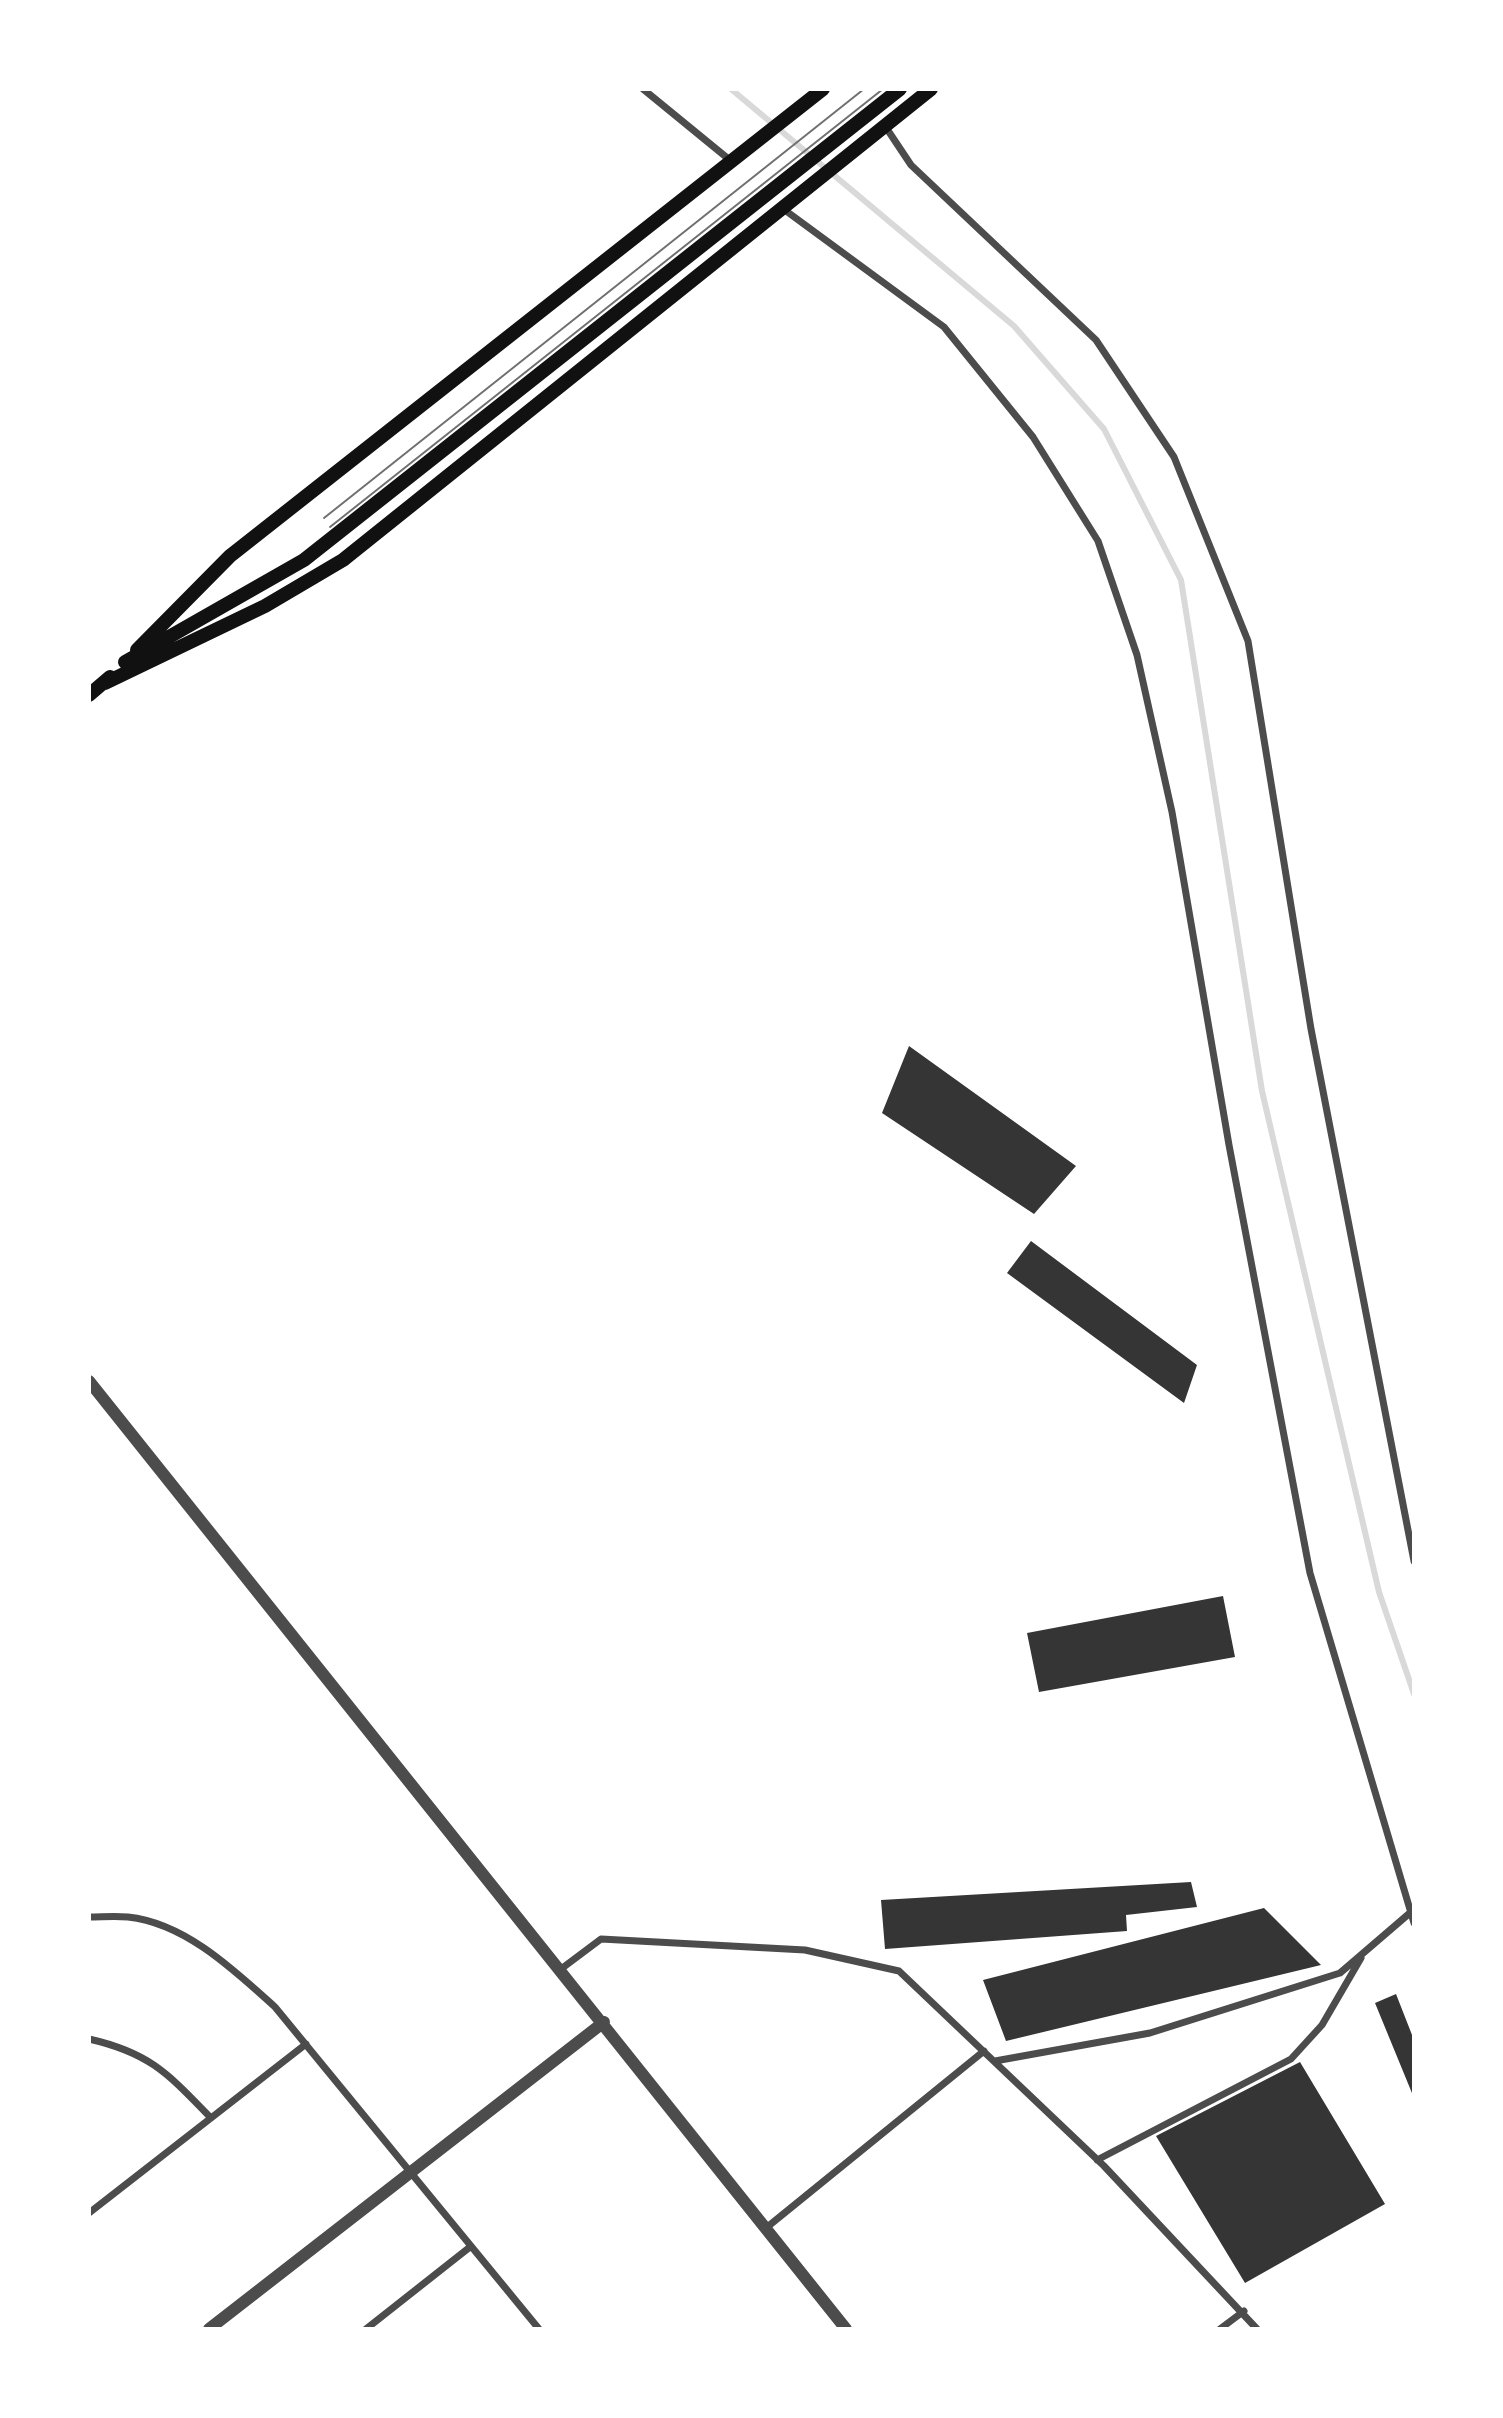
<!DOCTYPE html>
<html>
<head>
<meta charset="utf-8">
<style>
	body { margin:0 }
	#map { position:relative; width:1503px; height:2418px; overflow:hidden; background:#fff; font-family:Manrope,sans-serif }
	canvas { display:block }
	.frame { position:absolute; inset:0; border:91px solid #fff; pointer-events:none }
</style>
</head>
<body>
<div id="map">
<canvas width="1503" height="2418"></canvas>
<div class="frame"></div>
</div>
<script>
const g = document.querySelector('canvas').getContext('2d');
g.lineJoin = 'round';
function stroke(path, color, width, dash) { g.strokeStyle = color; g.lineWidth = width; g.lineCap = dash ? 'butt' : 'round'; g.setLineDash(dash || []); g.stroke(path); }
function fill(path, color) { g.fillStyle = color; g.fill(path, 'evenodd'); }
stroke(new Path2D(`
	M 731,89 L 1014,326 L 1104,429 L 1181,580 L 1262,1091 L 1379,1592 L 1414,1694`), '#d9d9d9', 6);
fill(new Path2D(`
	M 909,1046 L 1076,1166 L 1034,1214 L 882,1113 Z
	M 1031,1241 L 1197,1365 L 1184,1403 L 1007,1273 Z
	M 1223,1596 L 1235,1657 L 1039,1692 L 1027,1633 Z
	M 1191,1882 L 1197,1907 L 1126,1915 L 1127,1931 L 885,1949 L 881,1900 Z
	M 1264,1908 L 1321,1965 L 1006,2041 L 983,1980 Z
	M 1396,1994 L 1414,2040 L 1414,2098 L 1375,2003 Z
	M 1300,2062 L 1385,2204 L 1245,2283 L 1156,2136 Z`), '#353535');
stroke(new Path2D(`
	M 643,89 L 731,161
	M 885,126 L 911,165 L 1096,340 L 1174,457 L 1248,641 L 1311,1029 L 1414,1561
	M 782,208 L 944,327 L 1033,437 L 1098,541 L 1137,655 L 1172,812 L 1229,1145 L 1310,1573 L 1414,1923
	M 89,1917 C 102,1917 115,1916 128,1917 C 185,1923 234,1970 275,2007 L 539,2329
	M 561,1969 L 601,1939 L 805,1950 L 899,1971 L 1104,2166 L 1257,2329
	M 89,2039 C 151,2053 169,2075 211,2118
	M 995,2061 L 1150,2033 L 1340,1973 L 1411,1912
	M 1097,2160 L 1291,2059 L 1322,2025 L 1361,1958
	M 89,2213 L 306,2044
	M 766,2228 L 984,2051
	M 366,2329 L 470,2247
	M 1220,2329 L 1244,2311`), '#4c4c4c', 7);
stroke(new Path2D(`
	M 89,1381 L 846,2329
	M 209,2329 L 604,2022`), '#4c4c4c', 12);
stroke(new Path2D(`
	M 137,650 L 230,556 L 823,89
	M 125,662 L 304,560 L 900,89
	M 105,683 L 265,606 L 343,560 L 931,89
	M 89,695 L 110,677`), '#111', 14);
stroke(new Path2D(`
	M 324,518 L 864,89
	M 330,527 L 883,89`), '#707070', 2);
</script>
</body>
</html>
